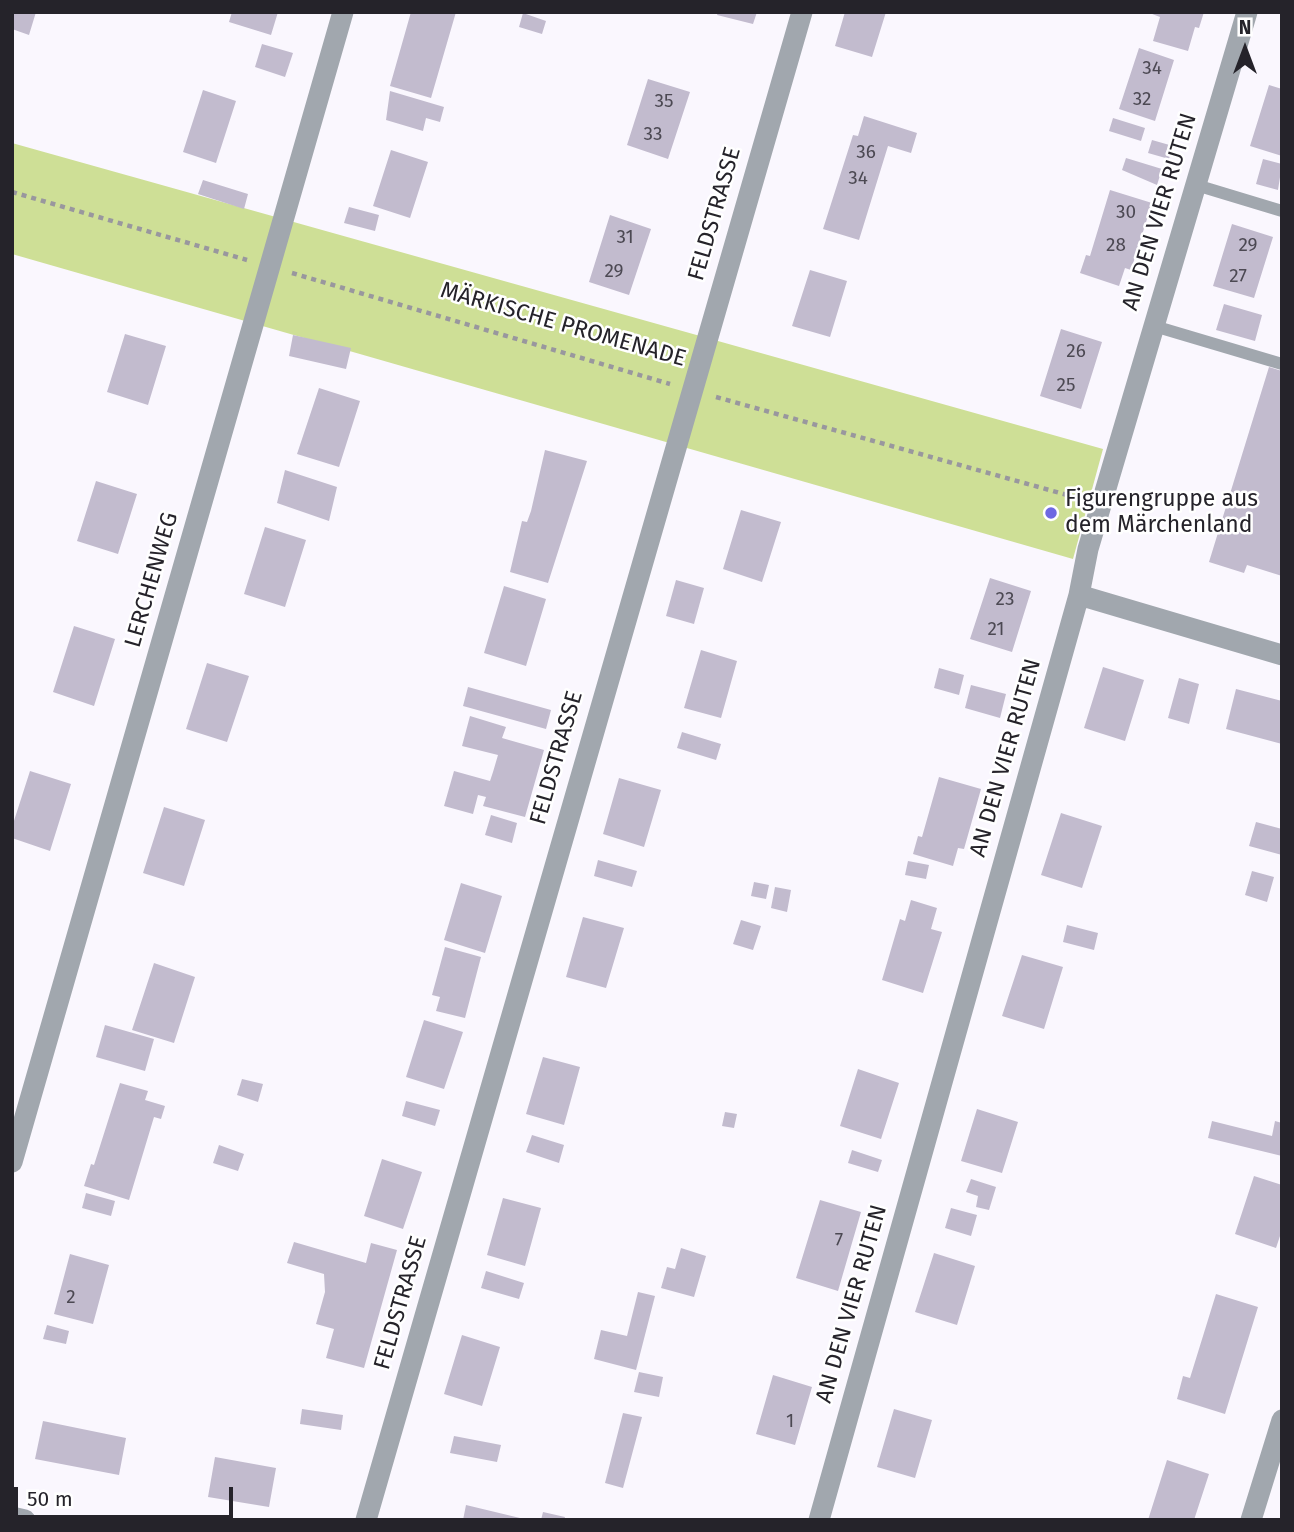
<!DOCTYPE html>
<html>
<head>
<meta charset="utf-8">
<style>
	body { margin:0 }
	#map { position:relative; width:1294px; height:1532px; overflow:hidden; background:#faf7fe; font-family:"Fira Sans",sans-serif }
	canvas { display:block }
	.frame { position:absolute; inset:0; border:14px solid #25232a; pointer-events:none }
	.north { position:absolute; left:1210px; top:14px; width:70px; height:70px; -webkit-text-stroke:5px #fff; paint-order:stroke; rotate:0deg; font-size:19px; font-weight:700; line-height:28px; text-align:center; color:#25232a }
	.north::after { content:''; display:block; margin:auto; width:24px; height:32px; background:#25232a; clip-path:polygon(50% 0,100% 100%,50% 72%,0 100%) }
	.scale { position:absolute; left:14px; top:1487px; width:219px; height:32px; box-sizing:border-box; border:4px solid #25232a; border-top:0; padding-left:9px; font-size:21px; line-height:24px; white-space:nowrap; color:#25232a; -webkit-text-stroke:5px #fff; paint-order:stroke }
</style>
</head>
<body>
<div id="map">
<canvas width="1294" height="1532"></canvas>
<div class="frame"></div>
<div class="north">N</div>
<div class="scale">50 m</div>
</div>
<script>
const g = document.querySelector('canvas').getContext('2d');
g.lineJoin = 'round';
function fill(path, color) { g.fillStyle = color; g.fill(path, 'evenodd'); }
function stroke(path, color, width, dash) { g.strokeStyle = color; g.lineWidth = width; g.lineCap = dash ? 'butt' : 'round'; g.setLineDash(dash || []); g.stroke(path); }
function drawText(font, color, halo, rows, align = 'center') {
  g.font = font + ' "Fira Sans",sans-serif'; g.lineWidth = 5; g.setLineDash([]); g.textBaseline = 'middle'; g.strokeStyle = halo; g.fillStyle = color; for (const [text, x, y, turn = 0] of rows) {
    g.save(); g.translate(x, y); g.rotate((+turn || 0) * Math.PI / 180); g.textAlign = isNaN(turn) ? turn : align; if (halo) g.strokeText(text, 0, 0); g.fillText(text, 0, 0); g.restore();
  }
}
fill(new Path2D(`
	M 12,143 L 1103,449 L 1073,559 L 12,254 Z`), '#cedf96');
fill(new Path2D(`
	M 12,12 L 36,12 L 29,35 L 12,29 Z
	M 232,12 L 278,12 L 271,35 L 229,22 Z
	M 411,12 L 456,12 L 431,98 L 390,86 Z
	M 718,12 L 757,12 L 753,24 L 717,15 Z
	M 845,12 L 886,12 L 872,57 L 835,46 Z
	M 1147,12 L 1204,12 L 1199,28 L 1195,27 L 1188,51 L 1153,41 L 1160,17 Z
	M 523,13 L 546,21 L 542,34 L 519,27 Z
	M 262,44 L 293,53 L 285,77 L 255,67 Z
	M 1139,48 L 1174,60 L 1155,121 L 1119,109 Z
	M 648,79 L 690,92 L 668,159 L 627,145 Z
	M 1269,85 L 1282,89 L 1282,156 L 1250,146 Z
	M 203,90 L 236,101 L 216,163 L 183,152 Z
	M 390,91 L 444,107 L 440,122 L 426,118 L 423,131 L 386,120 Z
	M 864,116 L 917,133 L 911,153 L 888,146 L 859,240 L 823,229 L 853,135 L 858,136 Z
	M 1113,118 L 1145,128 L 1141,141 L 1109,131 Z
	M 1152,140 L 1173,146 L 1169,159 L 1148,153 Z
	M 391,150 L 428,162 L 410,218 L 373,206 Z
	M 1126,158 L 1162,169 L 1157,185 L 1122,170 Z
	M 1263,159 L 1282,164 L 1278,190 L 1256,184 Z
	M 203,180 L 248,194 L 244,209 L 198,194 Z
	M 1110,190 L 1152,203 L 1131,270 L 1125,268 L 1119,286 L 1080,273 L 1086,255 L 1090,256 Z
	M 349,207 L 379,215 L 375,231 L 344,223 Z
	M 610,215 L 651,229 L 629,295 L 589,282 Z
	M 1232,224 L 1273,237 L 1254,298 L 1213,286 Z
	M 810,270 L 847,281 L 830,337 L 792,326 Z
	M 1224,304 L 1262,315 L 1255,341 L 1216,330 Z
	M 1061,329 L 1102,342 L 1081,409 L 1040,396 Z
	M 125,334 L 166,346 L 148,405 L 107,392 Z
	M 293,335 L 351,348 L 346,369 L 289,356 Z
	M 1269,367 L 1282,371 L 1282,576 L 1247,565 L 1244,573 L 1209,562 Z
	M 319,388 L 360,401 L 339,467 L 297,454 Z
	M 545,450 L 587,461 L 548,583 L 510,572 L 522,521 L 527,522 L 531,511 Z
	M 285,470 L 337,487 L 329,521 L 277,503 Z
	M 96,481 L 137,494 L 118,554 L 77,541 Z
	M 741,510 L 781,522 L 762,582 L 723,569 Z
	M 265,527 L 306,540 L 285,607 L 244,594 Z
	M 990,578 L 1031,591 L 1012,652 L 970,639 Z
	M 676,580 L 704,588 L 694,624 L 666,616 Z
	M 504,586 L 546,599 L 526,666 L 484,653 Z
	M 74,626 L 115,639 L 94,706 L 53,692 Z
	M 701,650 L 737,661 L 721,718 L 684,708 Z
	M 207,663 L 249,676 L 227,742 L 186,729 Z
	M 1103,667 L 1144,680 L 1125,741 L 1084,728 Z
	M 939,668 L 964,675 L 959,695 L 934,688 Z
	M 1179,678 L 1199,684 L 1189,724 L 1168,718 Z
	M 971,685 L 1006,694 L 1000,718 L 965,708 Z
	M 468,687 L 551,710 L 546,729 L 463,706 Z
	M 1236,689 L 1282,701 L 1282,744 L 1226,729 Z
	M 470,716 L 506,727 L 502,738 L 544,750 L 525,817 L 483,806 L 486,797 L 478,795 L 473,814 L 444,806 L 454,771 L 490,781 L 493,772 L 498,755 L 462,746 Z
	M 682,732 L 721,744 L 716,760 L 677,748 Z
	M 30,771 L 71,784 L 50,851 L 12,838 L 12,827 Z
	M 939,777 L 981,789 L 964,849 L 958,848 L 953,866 L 913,854 L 918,836 L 922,837 Z
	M 619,778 L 661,790 L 644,847 L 603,834 Z
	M 164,807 L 205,820 L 184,886 L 143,873 Z
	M 1061,813 L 1102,826 L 1082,888 L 1041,875 Z
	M 491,815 L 517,823 L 512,843 L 485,835 Z
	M 1256,822 L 1282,829 L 1282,855 L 1249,846 Z
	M 598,860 L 637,871 L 632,887 L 594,876 Z
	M 908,861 L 929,865 L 926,879 L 905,875 Z
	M 1252,871 L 1274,877 L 1267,902 L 1245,895 Z
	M 754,882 L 769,885 L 766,899 L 751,896 Z
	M 461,883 L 502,896 L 485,953 L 444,940 Z
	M 775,887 L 791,890 L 787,912 L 771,908 Z
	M 911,900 L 937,908 L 931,929 L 942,932 L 923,993 L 882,980 L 900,919 L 905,921 Z
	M 583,917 L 624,928 L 606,988 L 566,977 Z
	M 741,920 L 761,926 L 753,950 L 733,944 Z
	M 1067,925 L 1098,933 L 1094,950 L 1063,942 Z
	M 445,947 L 481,957 L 465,1018 L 436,1011 L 440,997 L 432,995 Z
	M 1022,955 L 1063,967 L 1044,1029 L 1002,1016 Z
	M 154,963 L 195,977 L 174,1043 L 132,1030 Z
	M 424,1020 L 463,1032 L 444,1089 L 406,1077 Z
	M 105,1025 L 154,1039 L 145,1071 L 96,1057 Z
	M 543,1057 L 580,1067 L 564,1125 L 526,1114 Z
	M 858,1069 L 899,1083 L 881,1139 L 840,1126 Z
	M 242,1079 L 263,1084 L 258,1102 L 237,1095 Z
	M 120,1083 L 148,1091 L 145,1100 L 165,1106 L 161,1119 L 154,1117 L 129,1200 L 84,1186 L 91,1164 L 94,1165 Z
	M 406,1101 L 440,1110 L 435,1126 L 402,1116 Z
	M 977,1109 L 1018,1122 L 1002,1173 L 961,1161 Z
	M 725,1112 L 737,1114 L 734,1128 L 722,1126 Z
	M 1212,1121 L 1272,1136 L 1275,1121 L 1282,1123 L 1282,1156 L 1208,1138 Z
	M 532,1135 L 564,1145 L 559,1163 L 526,1152 Z
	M 219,1145 L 244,1154 L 238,1171 L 213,1163 Z
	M 852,1150 L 882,1160 L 878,1172 L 848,1163 Z
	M 382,1159 L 422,1172 L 403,1229 L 364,1216 Z
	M 1254,1176 L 1282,1185 L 1282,1230 L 1276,1248 L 1235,1234 Z
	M 971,1179 L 996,1187 L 989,1210 L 976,1207 L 978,1196 L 966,1192 Z
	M 86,1193 L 115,1201 L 111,1216 L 82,1208 Z
	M 503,1198 L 541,1208 L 525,1266 L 487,1255 Z
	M 820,1200 L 861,1212 L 838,1291 L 796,1278 Z
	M 951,1208 L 977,1215 L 971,1236 L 945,1228 Z
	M 294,1242 L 366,1263 L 371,1243 L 397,1250 L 364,1368 L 326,1358 L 334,1329 L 316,1324 L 325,1292 L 324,1274 L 287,1263 Z
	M 681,1248 L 706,1256 L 694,1297 L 661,1288 L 667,1267 L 675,1269 Z
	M 934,1253 L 975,1266 L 957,1325 L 915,1312 Z
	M 70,1254 L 109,1265 L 93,1324 L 54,1314 Z
	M 486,1271 L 524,1283 L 519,1299 L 481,1288 Z
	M 638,1292 L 655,1296 L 636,1370 L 594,1359 L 601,1330 L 627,1336 Z
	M 1216,1294 L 1258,1307 L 1225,1414 L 1177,1399 L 1183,1376 L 1190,1378 Z
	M 47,1325 L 69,1331 L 66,1344 L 43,1339 Z
	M 462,1335 L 500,1347 L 482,1406 L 444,1394 Z
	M 639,1372 L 663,1377 L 659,1397 L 634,1392 Z
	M 773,1375 L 812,1387 L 795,1445 L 756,1434 Z
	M 302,1409 L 343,1415 L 341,1430 L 300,1424 Z
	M 894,1409 L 932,1420 L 915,1478 L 877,1467 Z
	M 623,1413 L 642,1417 L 623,1488 L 605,1483 Z
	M 43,1421 L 126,1438 L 119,1475 L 35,1459 Z
	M 454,1436 L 501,1445 L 497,1462 L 450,1453 Z
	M 215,1457 L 276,1468 L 269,1507 L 208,1497 Z
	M 1167,1460 L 1209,1474 L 1194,1520 L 1148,1520 Z
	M 466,1505 L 520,1518 L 520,1520 L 463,1520 Z
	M 543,1512 L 565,1517 L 564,1520 L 541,1520 Z`), '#c2bbce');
stroke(new Path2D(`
	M 12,192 L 247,260
	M 292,273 L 670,384
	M 716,397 L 1078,498`), '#99979e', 4.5, [5, 5]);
stroke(new Path2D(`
	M 1196,185 L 1282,211
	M 1154,326 L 1282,364`), '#a1a7ae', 12);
stroke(new Path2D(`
	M 1079,595 L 1282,655
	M 12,1162 L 343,12
	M 12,1517 L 25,1520
	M 366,1520 L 802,12
	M 819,1520 L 1079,595 L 1088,549 L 1247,12
	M 1251,1520 L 1282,1420`), '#a1a7ae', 21);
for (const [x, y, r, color] of [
	[1051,513,7,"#6e68e2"]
]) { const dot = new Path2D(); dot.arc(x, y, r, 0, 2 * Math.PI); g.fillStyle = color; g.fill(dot); stroke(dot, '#fff', 2.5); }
drawText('19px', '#4c4953', null, [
	["34",1152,69],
	["32",1142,100],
	["35",664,102],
	["33",653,135],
	["36",866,153],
	["34",858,179],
	["30",1126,213],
	["31",625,238],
	["28",1116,246],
	["29",1248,246],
	["29",614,272],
	["27",1238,277],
	["26",1076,352],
	["25",1066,386],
	["23",1005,600],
	["21",996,630],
	["7",839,1241],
	["2",71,1298],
	["1",790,1422]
]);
drawText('23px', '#25232a', '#fff', [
	["AN DEN VIER RUTEN",1160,212,-73],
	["FELDSTRASSE",715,214,-74],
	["MÄRKISCHE PROMENADE",563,325,16],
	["LERCHENWEG",152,580,-74],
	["FELDSTRASSE",557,758,-74],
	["AN DEN VIER RUTEN",1006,758,-74],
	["FELDSTRASSE",401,1303,-74],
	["AN DEN VIER RUTEN",852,1304,-74]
]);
drawText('23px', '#25232a', '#fff', [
	["Figurengruppe aus",1065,500],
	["dem Märchenland",1065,526]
], 'left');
</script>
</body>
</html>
